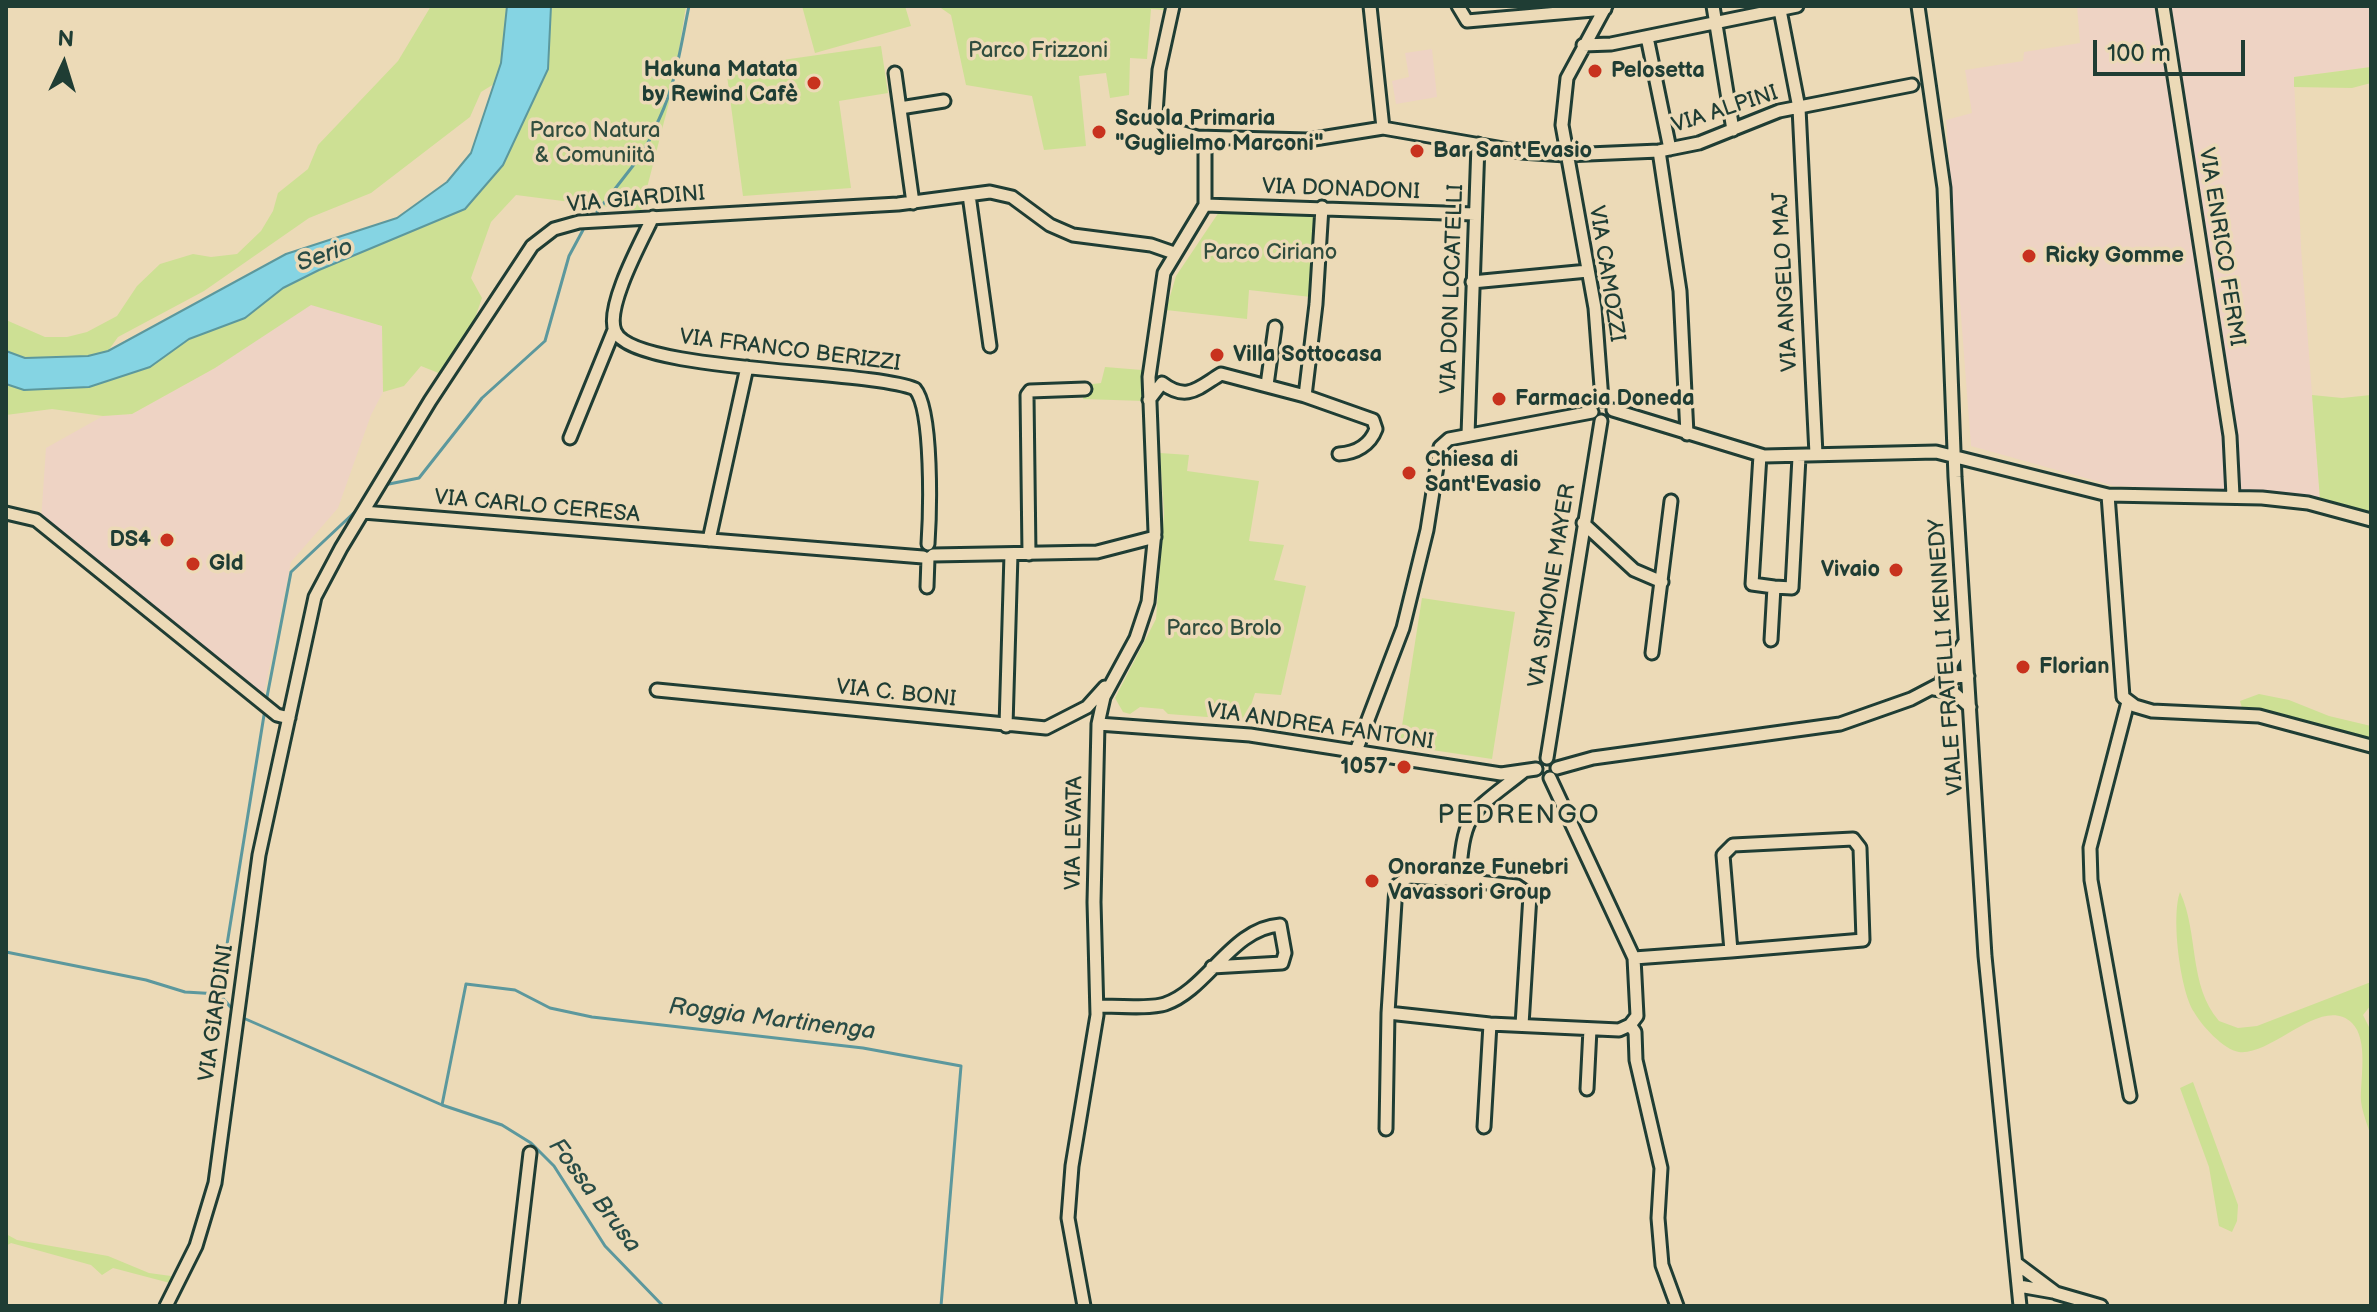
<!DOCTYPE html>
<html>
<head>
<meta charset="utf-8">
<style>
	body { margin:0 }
	#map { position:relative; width:2377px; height:1312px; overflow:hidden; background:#ecdab7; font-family:"Balsamiq Sans",sans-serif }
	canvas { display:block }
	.frame { position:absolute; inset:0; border:8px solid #1f3d34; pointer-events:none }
	.north { position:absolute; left:24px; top:24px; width:80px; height:80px; -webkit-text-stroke:6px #ecdab7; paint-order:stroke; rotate:4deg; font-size:22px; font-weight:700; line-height:32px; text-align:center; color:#1f3d34 }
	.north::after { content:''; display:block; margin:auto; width:28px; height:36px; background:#1f3d34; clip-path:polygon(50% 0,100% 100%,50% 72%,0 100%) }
	.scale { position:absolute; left:2093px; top:40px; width:152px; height:36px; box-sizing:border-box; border:4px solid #1f3d34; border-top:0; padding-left:10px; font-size:24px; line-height:28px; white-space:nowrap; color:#1f3d34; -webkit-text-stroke:6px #ecdab7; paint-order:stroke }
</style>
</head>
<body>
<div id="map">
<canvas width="2377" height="1312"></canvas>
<div class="frame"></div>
<div class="north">N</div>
<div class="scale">100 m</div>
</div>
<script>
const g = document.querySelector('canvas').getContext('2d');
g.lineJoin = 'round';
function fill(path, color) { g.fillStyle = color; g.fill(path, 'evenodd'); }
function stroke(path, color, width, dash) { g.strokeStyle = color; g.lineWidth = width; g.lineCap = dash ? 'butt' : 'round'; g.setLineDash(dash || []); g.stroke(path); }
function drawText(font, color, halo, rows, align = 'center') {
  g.font = font + ' "Balsamiq Sans",sans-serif'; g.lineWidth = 7; g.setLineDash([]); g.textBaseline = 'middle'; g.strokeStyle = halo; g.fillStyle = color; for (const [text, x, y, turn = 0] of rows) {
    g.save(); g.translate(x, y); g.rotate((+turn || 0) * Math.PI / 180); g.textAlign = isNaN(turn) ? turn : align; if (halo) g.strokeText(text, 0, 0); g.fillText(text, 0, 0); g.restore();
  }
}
fill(new Path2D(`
	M 2077,6 L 2371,6 L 2371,67 L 2294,77 L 2301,248 L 2320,500 L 2243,491 L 2114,486 L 1971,446 L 1946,120 L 1972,113 L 1965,70 L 2023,61 L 2024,52 L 2080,43 Z
	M 1432,49 L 1437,97 L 1396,104 L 1392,81 L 1409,77 L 1405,53 Z
	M 311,304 L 382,326 L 383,392 L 371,415 L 338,508 L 291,562 L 264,694 L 41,521 L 46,448 L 103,416 L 132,414 L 215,368 Z`), '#eed3c4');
fill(new Path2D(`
	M 431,6 L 507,6 L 501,63 L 494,84 L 481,92 L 470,117 L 371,193 L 309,218 L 204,291 L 118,337 L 108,351 L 88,356 L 25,358 L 6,351 L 6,320 L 45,337 L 67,337 L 87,332 L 117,316 L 137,286 L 160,264 L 193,254 L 211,257 L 237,254 L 261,231 L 273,211 L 278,193 L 308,169 L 318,145 L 398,61 Z
	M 551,6 L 686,6 L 673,87 L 641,211 L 516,195 L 491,222 L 471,278 L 482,298 L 474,321 L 441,374 L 421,366 L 404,386 L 383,392 L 382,326 L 311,305 L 215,368 L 132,414 L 103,416 L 52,409 L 6,415 L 6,384 L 24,390 L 150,367 L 189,339 L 245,318 L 283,288 L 319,270 L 465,209 L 548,70 Z
	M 802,6 L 905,6 L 911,26 L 815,53 Z
	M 938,6 L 1164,6 L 1164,10 L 1151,9 L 1147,59 L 1130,58 L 1129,95 L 1110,98 L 1106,73 L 1079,76 L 1086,146 L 1044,150 L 1032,96 L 966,85 L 951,15 Z
	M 881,46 L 888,93 L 839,101 L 851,188 L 743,196 L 726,68 Z
	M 2371,67 L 2371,83 L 2352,88 L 2294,87 L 2294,77 Z
	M 1219,212 L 1316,214 L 1311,297 L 1249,290 L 1247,319 L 1166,310 L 1176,276 Z
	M 1105,367 L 1142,370 L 1144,401 L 1083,399 L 1085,385 L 1101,383 Z
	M 2312,395 L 2342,398 L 2371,395 L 2371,515 L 2348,512 L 2320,500 Z
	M 1160,453 L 1189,455 L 1187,471 L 1259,481 L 1249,541 L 1284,545 L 1274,580 L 1306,586 L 1281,695 L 1255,693 L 1246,720 L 1168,714 L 1163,709 L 1140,707 L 1130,714 L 1123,712 L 1115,698 L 1156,619 L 1164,514 Z
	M 1422,598 L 1515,612 L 1492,759 L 1399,745 Z
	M 2259,694 L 2289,700 L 2329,716 L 2371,726 L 2371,740 L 2242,708 L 2240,701 Z
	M 2180,892 C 2199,933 2188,985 2219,1021 L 2238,1028 L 2257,1026 L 2371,982 L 2371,1005 L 2363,1015 L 2371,1031 L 2371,1137 C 2368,1126 2362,1112 2361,1101 C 2360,1080 2369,1040 2352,1023 C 2322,994 2273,1056 2239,1052 C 2224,1050 2201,1025 2194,1012 C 2180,990 2171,916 2180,892 Z
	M 2193,1082 L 2238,1205 L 2237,1221 L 2232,1232 L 2219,1226 L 2209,1167 L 2180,1088 Z
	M 6,1234 L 17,1240 L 108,1256 L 149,1273 L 171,1276 L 170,1283 L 113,1268 L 102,1275 L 91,1265 L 11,1243 L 6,1246 Z`), '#cde094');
const water = new Path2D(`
	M 507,6 L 551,6 L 548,69 L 503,165 L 465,209 L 319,270 L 283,288 L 245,318 L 189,339 L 150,367 L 89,387 L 24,390 L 6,384 L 6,351 L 25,358 L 88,356 L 108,351 L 286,254 L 397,218 L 447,182 L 471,153 L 501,63 Z`);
fill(water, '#85d4e3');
stroke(water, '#5c989d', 2);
stroke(new Path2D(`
	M 653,131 C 675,92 680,49 689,6
	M 597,212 L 639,158 L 650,139
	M 384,485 L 419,478 L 482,398 L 545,341 L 569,256 L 583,230
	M 266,702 L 291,572 L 358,509
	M 6,952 L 146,980 L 185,992 L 219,994
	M 235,1012 L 219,994 L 265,709
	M 241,1017 L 442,1105 L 502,1125 L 531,1143 L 554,1166 L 605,1246 L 663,1306
	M 442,1105 L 466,984 L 515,990 L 550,1008 L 592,1017 L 863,1048 L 961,1066 L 941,1306`), '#5c989d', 3);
const minor = new Path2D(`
	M 1173,6 L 1159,70 L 1156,114 L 1167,128 L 1197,137 L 1308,140 L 1383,128 L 1521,152 L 1565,155 L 1659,151 L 1699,143 L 1779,111 L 1912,85
	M 1370,6 L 1383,128
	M 1458,6 L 1467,21 L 1605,9
	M 1713,6 L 1733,130
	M 1918,6 L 1944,188 L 1955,477 L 1985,956 L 2020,1306
	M 2163,6 L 2230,436 L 2233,496
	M 1780,10 L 1799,108 L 1816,454
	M 1647,37 L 1670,149
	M 1583,45 L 1611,44 L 1797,6
	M 895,73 L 913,203
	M 900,108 L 944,101
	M 1197,137 L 1205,149 L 1205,205
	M 1659,151 L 1680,291 L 1687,434
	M 969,195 L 990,346
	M 1205,205 L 1475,214
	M 653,217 C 642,240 605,307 615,331 C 632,373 868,369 915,389 C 933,410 930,514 928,544
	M 1472,282 L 1588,271
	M 1267,385 L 1275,327
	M 1305,396 L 1316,304 L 1322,207
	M 1149,400 L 1162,383 C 1187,402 1198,388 1221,374 L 1305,396 L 1373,420 L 1376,429 C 1370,445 1356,453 1339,454
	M 1602,400 L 1595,308 L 1562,125 L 1567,78 L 1606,6
	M 1613,410 L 1764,456 L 1936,452 L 2108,495 L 2262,498 L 2308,503 L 2371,520
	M 1468,435 L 1478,144
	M 570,438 L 614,330
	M 1760,455 L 1752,584 L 1774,587 L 1771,640
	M 2108,495 L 2123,697 L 2135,706 L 2152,711 L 2259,716 L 2371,746
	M 363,512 L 923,557
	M 6,513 L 36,520 L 277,715 L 289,718
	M 1583,523 L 1634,570 L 1662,582
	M 709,540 L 747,367
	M 1029,554 L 1027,395 L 1030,391 L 1085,389
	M 933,555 L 1097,552 L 1155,537
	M 927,587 L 928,558
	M 1774,587 L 1792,588 L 1799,457
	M 1652,653 L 1671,501
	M 1942,680 L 1964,643
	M 1934,689 L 1953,692 L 1970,707
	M 657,690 L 1046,728 L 1087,707 L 1105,687
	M 2128,702 L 2090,848 L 2091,880 L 2130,1096
	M 1098,724 L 1250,735 L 1501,774 L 1536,769
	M 1006,726 L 1011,554
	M 1356,751 L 1403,628 L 1427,530 L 1440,447 L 1449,439 L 1592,412
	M 1547,758 L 1601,421
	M 1557,768 L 1593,758 L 1840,724 L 1911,699 L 1953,677 L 1968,676
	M 1550,778 L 1634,958 L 1637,1016 L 1630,1025
	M 1853,839 L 1860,848 L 1863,940 L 1731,951 L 1723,855 L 1733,845 Z
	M 1634,958 L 1731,951
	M 1097,1006 C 1113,1006 1151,1009 1165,1004 C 1207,990 1232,928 1280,925 L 1285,953 L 1282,963 L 1212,967
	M 1388,1013 L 1396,886 L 1408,877 L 1459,880
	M 1522,1025 L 1530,895 L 1517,886 L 1459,880 C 1464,810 1470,814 1523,772
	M 1630,1025 L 1635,1032 L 1636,1060 L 1661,1168 L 1658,1218 L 1662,1265 L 1677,1306
	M 1587,1089 L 1590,1029
	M 1484,1127 L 1490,1024
	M 1386,1129 L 1388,1013 L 1490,1024 L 1619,1030 L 1630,1025
	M 2016,1263 L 2056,1293 L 2101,1306
	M 2019,1286 L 2053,1292
	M 166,1306 L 196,1246 L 215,1183 L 259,855 L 315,597 L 341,548 L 430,401 L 532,246 L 554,229 L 579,222 L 898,204 L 990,192 L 1012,197 L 1050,225 L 1073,235 L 1151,245 L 1174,253
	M 512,1306 L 530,1153
	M 1084,1306 L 1068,1218 L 1072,1166 L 1097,1015 L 1094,902 L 1098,724 L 1104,697 L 1136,638 L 1148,602 L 1155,532 L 1149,377 L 1164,273 L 1205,205`);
stroke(minor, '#1f3d34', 17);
stroke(minor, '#ecdab7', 11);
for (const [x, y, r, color] of [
	[1595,71,8,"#c8321e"],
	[814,83,8,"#c8321e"],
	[1099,132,8,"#c8321e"],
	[1417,151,8,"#c8321e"],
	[2029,256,8,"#c8321e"],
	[1217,355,8,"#c8321e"],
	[1499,399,8,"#c8321e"],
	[1409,473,8,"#c8321e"],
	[167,540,8,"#c8321e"],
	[193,564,8,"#c8321e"],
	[1896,570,8,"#c8321e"],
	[2023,667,8,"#c8321e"],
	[1404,767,8,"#c8321e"],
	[1372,881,8,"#c8321e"]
]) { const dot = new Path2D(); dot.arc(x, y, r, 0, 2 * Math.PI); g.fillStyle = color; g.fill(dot); stroke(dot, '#ecdab7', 3); }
drawText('22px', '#304d3e', '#ecdab7', [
	["Parco Frizzoni",1038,51],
	["Parco Natura",595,131],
	["& Comuniità",595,156],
	["Parco Ciriano",1270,253],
	["Parco Brolo",1224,629]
]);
drawText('bold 22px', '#1f3d34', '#ecdab7', [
	["Hakuna Matata",798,70,"right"],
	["by Rewind Cafè",798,95,"right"],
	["Pelosetta",1611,71],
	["Scuola Primaria",1115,119],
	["\"Guglielmo Marconi\"",1115,144],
	["Bar Sant'Evasio",1433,151],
	["Ricky Gomme",2045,256],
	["Villa Sottocasa",1233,355],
	["Farmacia Doneda",1515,399],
	["Chiesa di",1425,460],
	["Sant'Evasio",1425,485],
	["DS4",151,540,"right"],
	["Gld",209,564],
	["Vivaio",1880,570,"right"],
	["Florian",2039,667],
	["1057",1388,767,"right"],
	["Onoranze Funebri",1388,868],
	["Vavassori Group",1388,893]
], 'left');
drawText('22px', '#1f3d34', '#ecdab7', [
	["VIA ALPINI",1725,110,-18],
	["VIA DONADONI",1341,190,2],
	["VIA GIARDINI",636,200,-5],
	["VIA ENRICO FERMI",2221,247,81],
	["VIA CAMOZZI",1606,274,81],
	["VIA ANGELO MAJ",1786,282,-93],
	["VIA DON LOCATELLI",1453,289,-88],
	["VIA FRANCO BERIZZI",790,351,7],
	["VIA CARLO CERESA",537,507,5],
	["VIA SIMONE MAYER",1553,586,-81],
	["VIALE FRATELLI KENNEDY",1947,657,-94],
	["VIA C. BONI",896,694,6],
	["VIA ANDREA FANTONI",1320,727,8],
	["VIA LEVATA",1075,833,-89],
	["VIA GIARDINI",217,1013,-82]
]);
drawText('italic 24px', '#294c46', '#ecdab7', [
	["Serio",325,256,-19],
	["Roggia Martinenga",772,1020,7],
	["Fossa Brusa",594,1196,53]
]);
g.letterSpacing = '2px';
drawText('26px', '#1f3d34', '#ecdab7', [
	["PEDRENGO",1519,816]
]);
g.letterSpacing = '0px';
</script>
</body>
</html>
